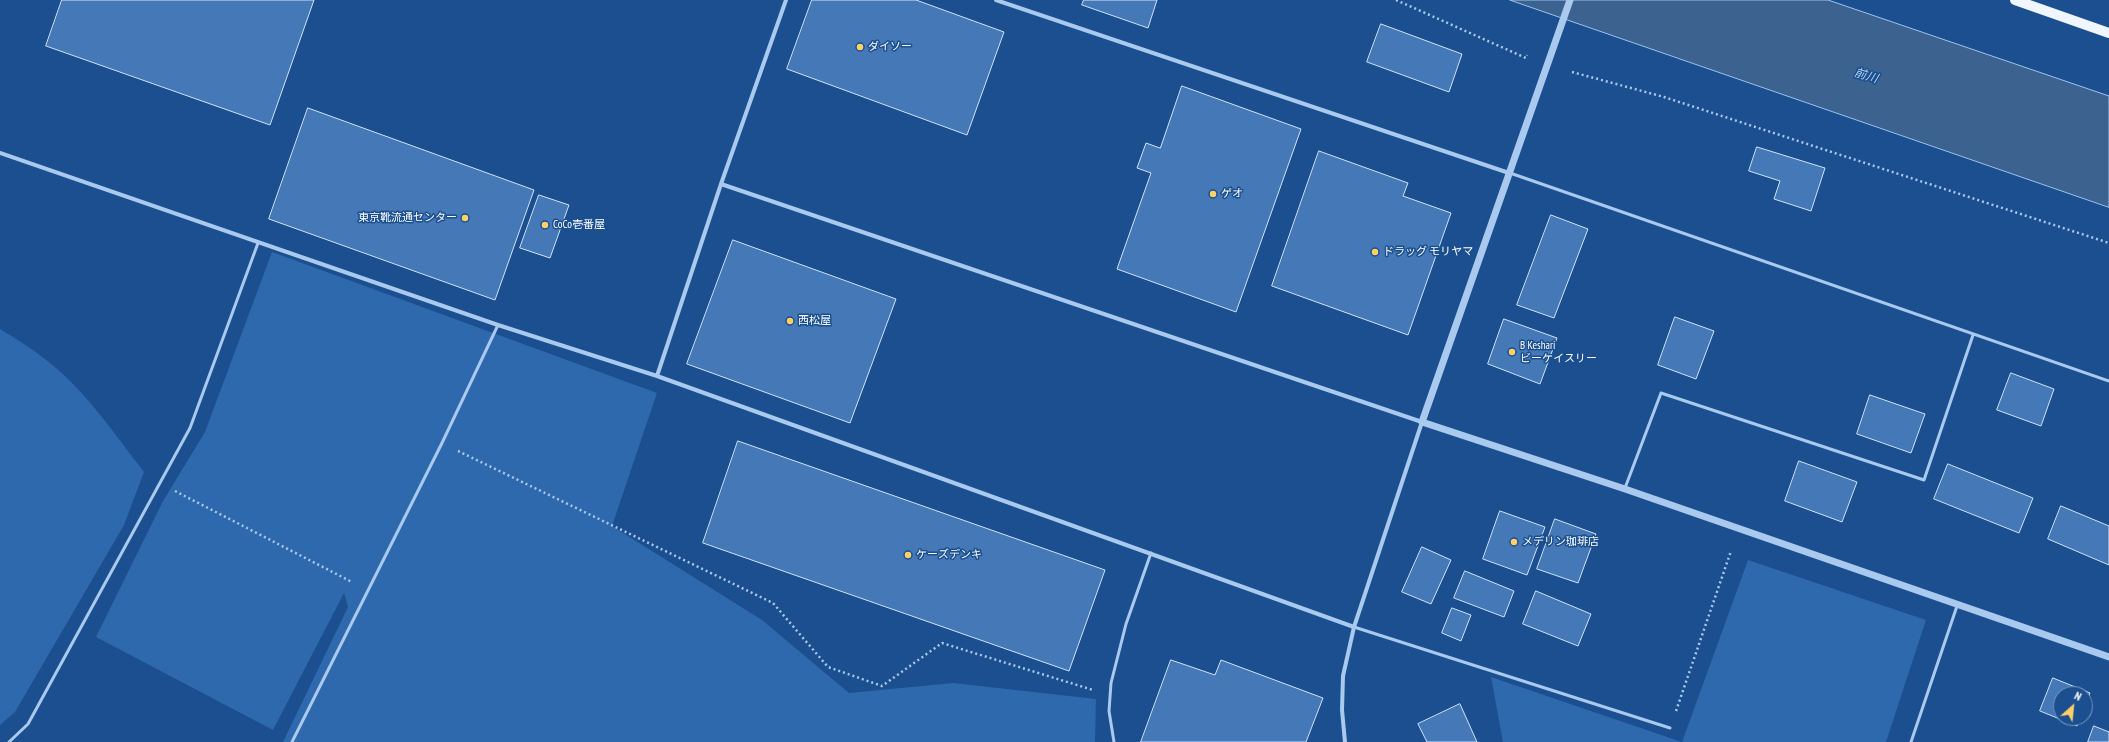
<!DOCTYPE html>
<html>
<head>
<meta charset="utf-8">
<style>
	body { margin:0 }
	#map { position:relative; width:2109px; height:742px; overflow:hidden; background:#1b4f8f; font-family:"PT Sans Narrow",sans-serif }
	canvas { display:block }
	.north { position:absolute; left:2053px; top:686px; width:40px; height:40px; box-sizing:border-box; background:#1b4f8f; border:1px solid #7695bc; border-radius:50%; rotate:27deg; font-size:11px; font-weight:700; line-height:16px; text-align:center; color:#fff }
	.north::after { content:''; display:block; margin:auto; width:14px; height:18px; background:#ffd166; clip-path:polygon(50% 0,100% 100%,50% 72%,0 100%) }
</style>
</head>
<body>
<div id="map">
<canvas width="2109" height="742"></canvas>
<div class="north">N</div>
</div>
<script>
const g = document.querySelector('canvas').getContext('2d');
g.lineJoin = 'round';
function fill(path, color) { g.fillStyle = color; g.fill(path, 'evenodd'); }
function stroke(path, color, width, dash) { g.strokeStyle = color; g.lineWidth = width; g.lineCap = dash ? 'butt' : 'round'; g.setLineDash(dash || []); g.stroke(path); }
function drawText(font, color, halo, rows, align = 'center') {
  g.font = font + ' "PT Sans Narrow","Noto Sans JP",sans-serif'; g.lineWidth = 3; g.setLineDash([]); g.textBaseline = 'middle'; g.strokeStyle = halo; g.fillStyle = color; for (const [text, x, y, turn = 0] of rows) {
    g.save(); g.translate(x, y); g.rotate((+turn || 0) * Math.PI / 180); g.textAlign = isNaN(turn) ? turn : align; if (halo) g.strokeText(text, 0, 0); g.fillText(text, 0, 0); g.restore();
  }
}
fill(new Path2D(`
	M 272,252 L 657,393 L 612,526 L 762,620 L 849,693 L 953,683 L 1096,699 L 1095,742 L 283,742 L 348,607 L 344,593 L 273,730 L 96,637 L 163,501 L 205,432 Z
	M 0,329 C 25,344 51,361 71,382 C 98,409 120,441 144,472 L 124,525 L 15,712 L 0,725 Z
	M 1748,560 L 1926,620 L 1886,742 L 1503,742 L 1491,677 L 1682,742 Z`), '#2e69ad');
const water = new Path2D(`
	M 1510,0 L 1828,0 L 2109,96 L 2109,207 Z`);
fill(water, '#3c6290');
stroke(water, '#9cc4f0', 1);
const building = new Path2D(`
	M 62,0 L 314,0 L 270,125 L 46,46 Z
	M 812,0 L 916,0 L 1004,32 L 967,135 L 787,69 Z
	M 1084,0 L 1157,0 L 1148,28 L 1082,5 Z
	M 1381,24 L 1462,54 L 1449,92 L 1367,62 Z
	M 1182,86 L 1301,129 L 1236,312 L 1117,269 L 1151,173 L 1137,168 L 1146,143 L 1160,148 Z
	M 308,108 L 534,190 L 495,300 L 269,219 Z
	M 1757,147 L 1825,168 L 1811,211 L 1774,199 L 1780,181 L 1749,171 Z
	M 1319,151 L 1408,183 L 1403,196 L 1451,213 L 1408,335 L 1272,286 Z
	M 539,195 L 569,205 L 550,258 L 520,248 Z
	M 1551,215 L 1588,229 L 1554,318 L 1517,305 Z
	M 733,240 L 896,299 L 850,423 L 687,364 Z
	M 1675,317 L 1714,331 L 1696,379 L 1658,365 Z
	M 1504,319 L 1557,338 L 1540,384 L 1488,364 Z
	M 2011,373 L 2054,389 L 2041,426 L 1997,410 Z
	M 1870,395 L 1925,414 L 1911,453 L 1857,434 Z
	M 738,441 L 1105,570 L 1069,671 L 703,543 Z
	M 1799,461 L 1857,482 L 1842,522 L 1785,501 Z
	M 1948,464 L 2033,498 L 2019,533 L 1934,499 Z
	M 2061,506 L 2109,526 L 2109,565 L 2048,539 Z
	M 1500,511 L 1545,527 L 1527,575 L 1483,559 Z
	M 1555,519 L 1596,534 L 1578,583 L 1537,569 Z
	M 1422,547 L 1451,560 L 1431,604 L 1402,592 Z
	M 1465,571 L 1514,591 L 1504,617 L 1454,598 Z
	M 1536,591 L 1591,614 L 1578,646 L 1523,624 Z
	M 1452,608 L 1471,615 L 1461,641 L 1442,633 Z
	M 1171,660 L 1215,675 L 1221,660 L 1323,698 L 1306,742 L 1141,742 Z
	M 2053,678 L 2090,693 L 2085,706 L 2085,694 L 2061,694 L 2061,718 L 2080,718 L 2077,726 L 2040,711 Z
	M 1460,704 L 1477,742 L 1427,742 L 1418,724 Z
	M 2094,726 L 2109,732 L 2109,742 L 2088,742 Z`);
fill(building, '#4478b7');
stroke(building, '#cfe3fa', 1);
stroke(new Path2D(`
	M 1396,0 L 1526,58 L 1527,55
	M 1572,72 L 1664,97 L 2109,243
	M 458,451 L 773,603 L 828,667 L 882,686 L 942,643 L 1093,690
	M 175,491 L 352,582
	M 1676,711 L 1731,551`), '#a9c9ee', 2.5, [2, 3]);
stroke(new Path2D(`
	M 1510,173 L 2109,381
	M 1625,488 L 1661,393 L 1924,480 L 1973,335
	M 1354,627 L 1670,728
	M 9,742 L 28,724 L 190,428 L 258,243
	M 292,742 L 442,443 L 498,325
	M 1114,742 L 1109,711 L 1111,683 L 1126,624 L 1151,553
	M 1911,742 L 1957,606`), '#a9c9ee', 3);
stroke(new Path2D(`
	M 996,0 L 1509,173
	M 0,153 L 498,325 L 657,376 L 1354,627
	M 721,184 L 1422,422 L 1354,627 L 1343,676 L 1342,710 L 1345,742
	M 657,376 L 721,184 L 786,0`), '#a9c9ee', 4);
stroke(new Path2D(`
	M 1570,0 L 1422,422 L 1625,489 L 2109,657`), '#a9c9ee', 7);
stroke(new Path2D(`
	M 2015,0 L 2109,33`), '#f0f6ff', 10);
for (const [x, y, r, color] of [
	[860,47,4,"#ffd166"],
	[1213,194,4,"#ffd166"],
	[465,218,4,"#ffd166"],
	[545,225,4,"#ffd166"],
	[1375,252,4,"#ffd166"],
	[790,321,4,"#ffd166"],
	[1512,352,4,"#ffd166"],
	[1514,542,4,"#ffd166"],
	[908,555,4,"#ffd166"]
]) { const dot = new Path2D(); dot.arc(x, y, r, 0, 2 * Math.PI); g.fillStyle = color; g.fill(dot); stroke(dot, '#1b4f8f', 1.5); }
drawText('11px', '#fff', '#1b4f8f', [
	["ダイソー",868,47],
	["ゲオ",1221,194],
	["東京靴流通センター",457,218,"right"],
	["CoCo壱番屋",553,225],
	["ドラッグ モリヤマ",1383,252],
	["西松屋",798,321],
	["B Keshari",1520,346],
	["ビーケイスリー",1520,359],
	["メデリン珈琲店",1522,542],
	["ケーズデンキ",916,555]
], 'left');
drawText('italic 12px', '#b5d3f5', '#1b4f8f', [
	["前川",1866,76,17]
]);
</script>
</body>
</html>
